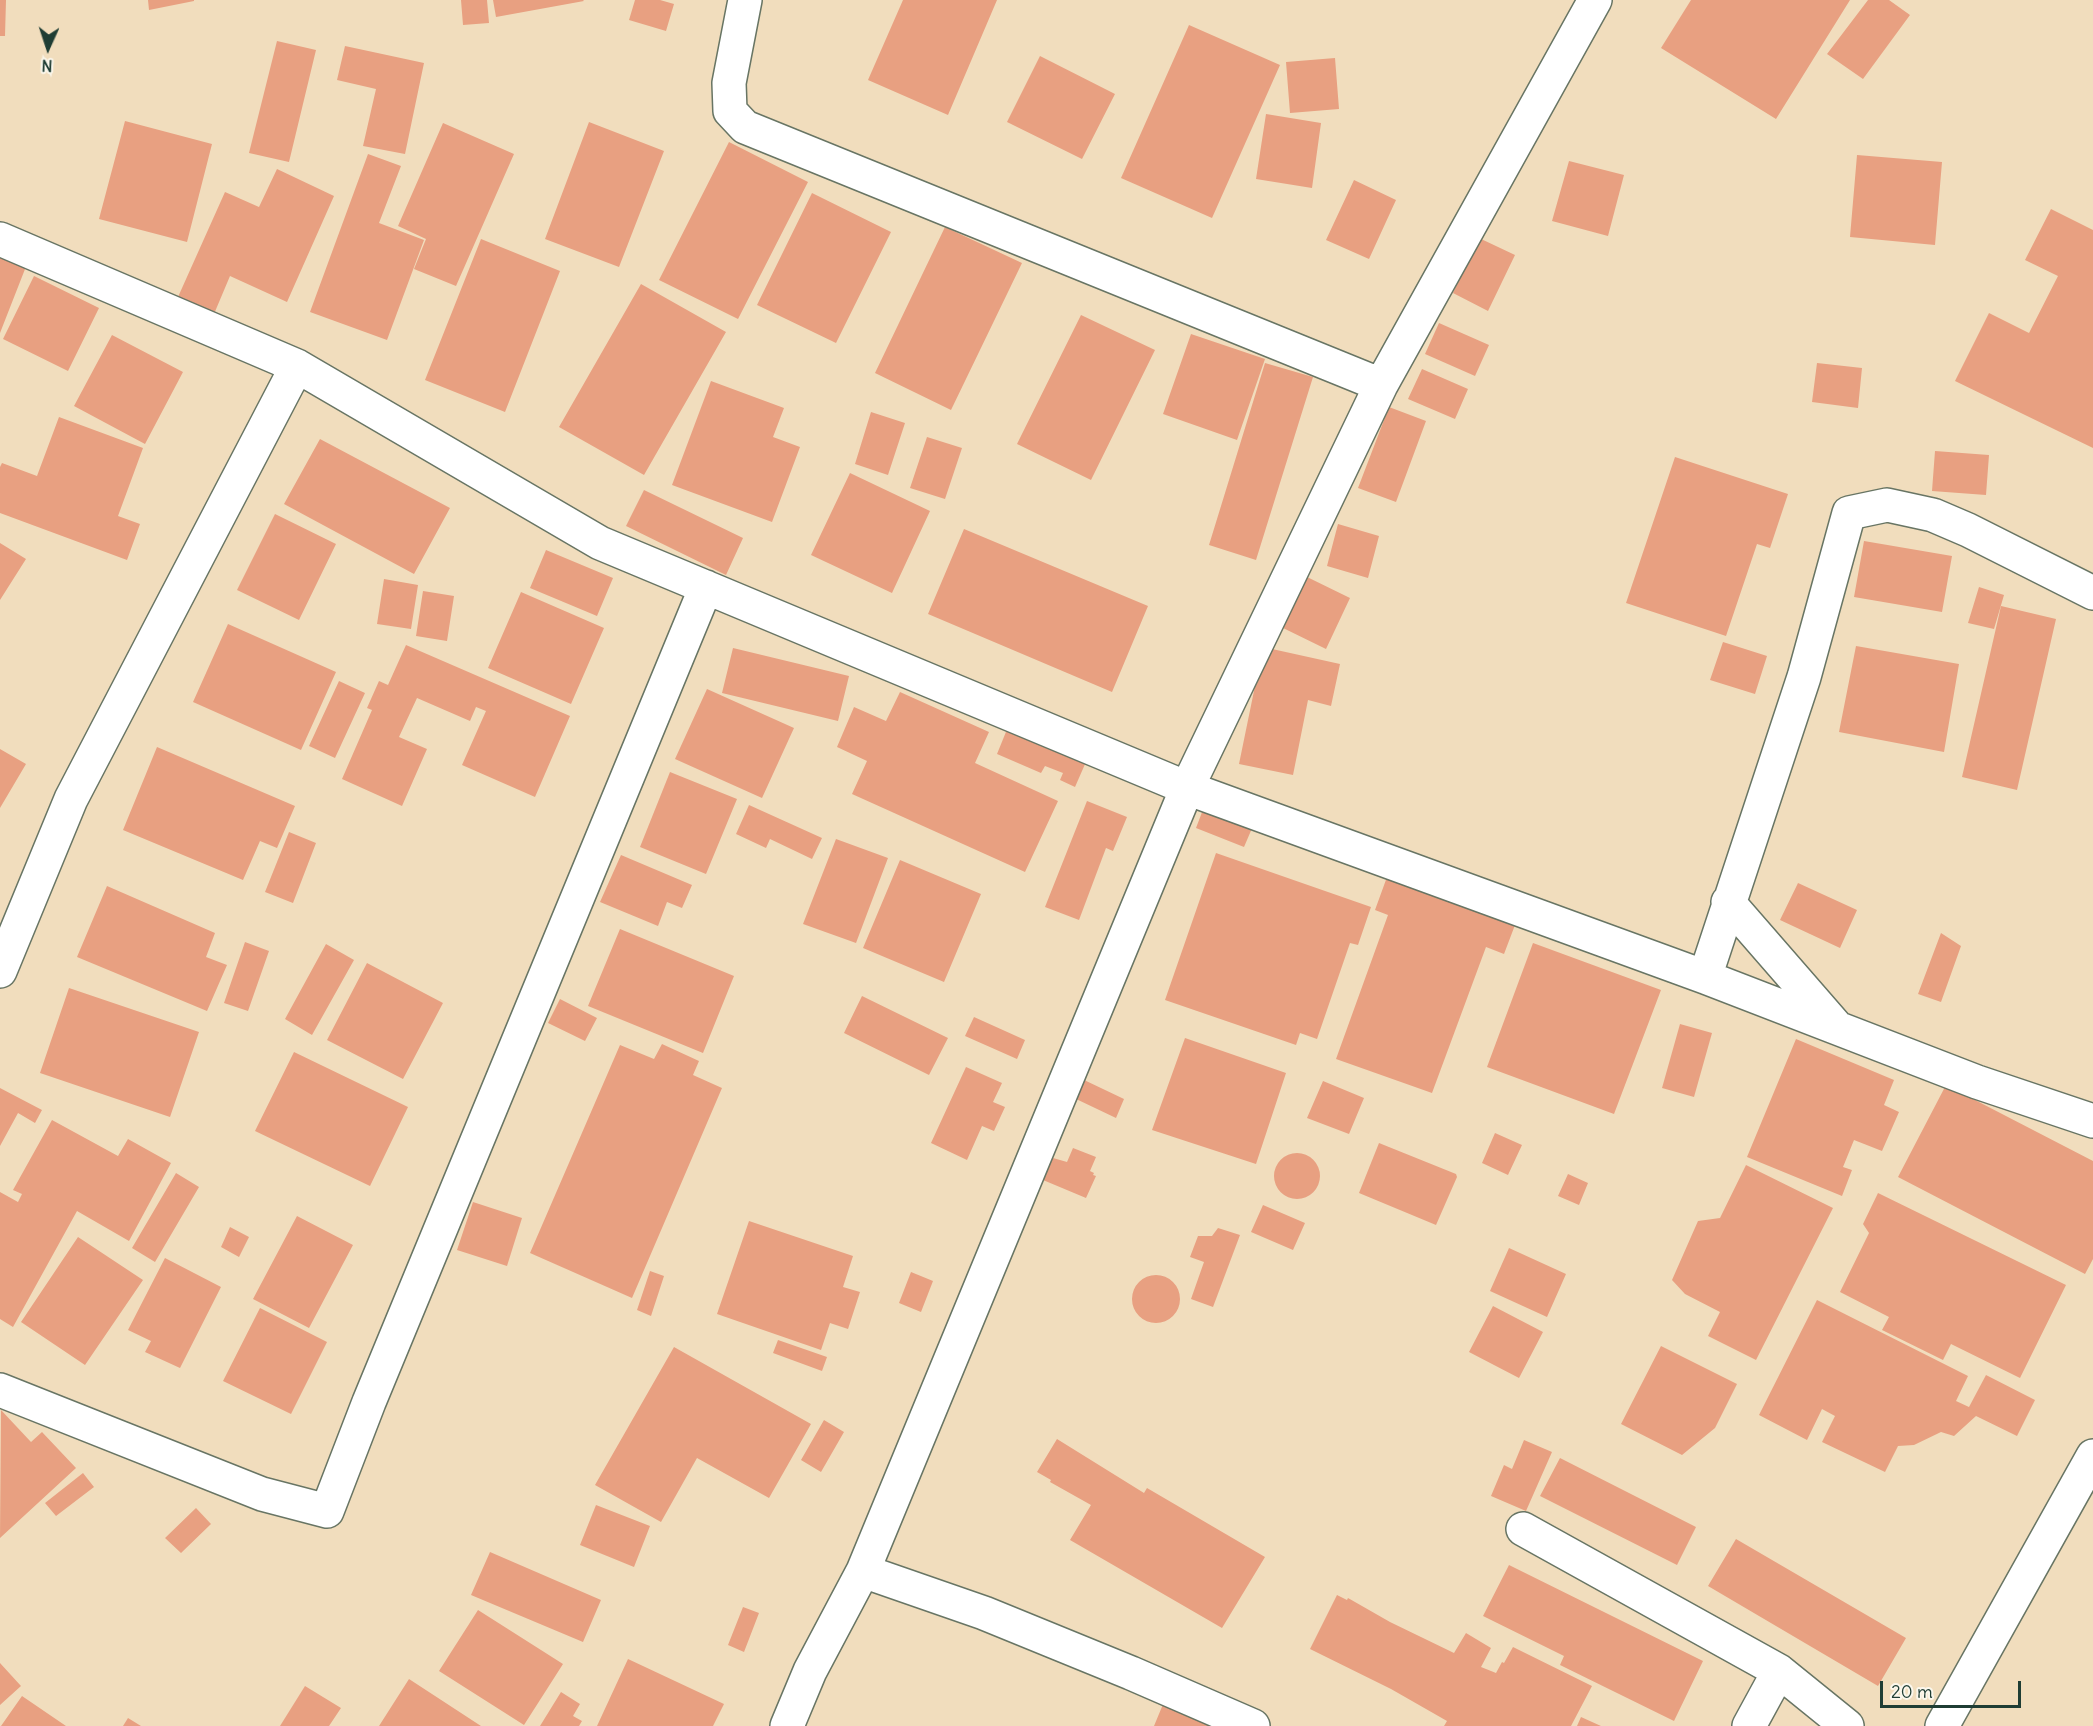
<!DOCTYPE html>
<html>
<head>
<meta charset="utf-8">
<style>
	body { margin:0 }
	#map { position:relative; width:2093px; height:1726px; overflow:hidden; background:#f1ddbd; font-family:Delius,sans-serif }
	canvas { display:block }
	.north { position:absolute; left:18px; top:18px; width:60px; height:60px; -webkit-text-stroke:4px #fbf7ec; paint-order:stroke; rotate:183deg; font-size:16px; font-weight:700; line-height:24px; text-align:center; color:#1f3d34 }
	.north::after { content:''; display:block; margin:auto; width:21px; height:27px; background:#1f3d34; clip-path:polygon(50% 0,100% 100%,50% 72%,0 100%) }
	.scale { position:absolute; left:1880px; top:1681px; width:141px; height:27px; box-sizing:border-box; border:3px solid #1f3d34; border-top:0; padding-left:8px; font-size:18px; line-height:21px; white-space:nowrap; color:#1f3d34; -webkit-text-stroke:4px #fbf7ec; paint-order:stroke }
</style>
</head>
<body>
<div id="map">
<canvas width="2093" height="1726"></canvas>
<div class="north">N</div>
<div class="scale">20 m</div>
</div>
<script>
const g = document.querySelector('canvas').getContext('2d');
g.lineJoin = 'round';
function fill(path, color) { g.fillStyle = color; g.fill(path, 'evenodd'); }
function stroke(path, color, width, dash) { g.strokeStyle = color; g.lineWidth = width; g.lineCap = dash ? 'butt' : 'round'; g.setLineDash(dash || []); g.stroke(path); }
fill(new Path2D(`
	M 0,0 L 6,0 L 5,36 L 0,36 Z
	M 148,0 L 194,0 L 194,1 L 149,10 Z
	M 461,0 L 487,0 L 489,23 L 463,25 Z
	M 493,0 L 583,0 L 584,1 L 496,17 Z
	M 635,0 L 660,0 L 674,4 L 666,31 L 629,20 Z
	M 903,0 L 997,0 L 948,115 L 868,80 Z
	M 1691,0 L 1850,0 L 1776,119 L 1661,48 Z
	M 1868,0 L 1889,0 L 1910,15 L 1863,79 L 1827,54 Z
	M 1189,25 L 1280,65 L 1212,218 L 1121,178 Z
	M 277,41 L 316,50 L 289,162 L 249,153 Z
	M 345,46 L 424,63 L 405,154 L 363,146 L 376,89 L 337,80 Z
	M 1040,56 L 1115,94 L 1082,159 L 1007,122 Z
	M 1335,58 L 1339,109 L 1290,113 L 1286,62 Z
	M 1266,114 L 1321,123 L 1312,188 L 1256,179 Z
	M 125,121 L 212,144 L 187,242 L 99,219 Z
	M 589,122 L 664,151 L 619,267 L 545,239 Z
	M 443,123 L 514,154 L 456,286 L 414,269 L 426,239 L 398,226 Z
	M 729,142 L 808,182 L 738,319 L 659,280 Z
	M 368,154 L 401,166 L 379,223 L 424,240 L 387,340 L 310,312 Z
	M 1857,155 L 1942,162 L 1935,245 L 1850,237 Z
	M 1569,161 L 1624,175 L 1608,236 L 1552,221 Z
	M 277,169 L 334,196 L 287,302 L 230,276 L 214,314 L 178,297 L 225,192 L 259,207 Z
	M 1354,180 L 1396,200 L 1369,259 L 1326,240 Z
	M 812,193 L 891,232 L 836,343 L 757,305 Z
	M 2051,209 L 2093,230 L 2093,448 L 1955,381 L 1989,313 L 2029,333 L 2058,276 L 2025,260 Z
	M 945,227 L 1022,263 L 951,410 L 875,373 Z
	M 1479,238 L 1515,255 L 1488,311 L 1453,293 Z
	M 481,239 L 560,271 L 505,412 L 425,380 Z
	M 0,254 L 27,264 L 0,333 Z
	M 34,276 L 99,308 L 68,371 L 3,339 Z
	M 641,284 L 726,332 L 644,475 L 559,427 Z
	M 1081,315 L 1155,350 L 1091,480 L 1017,444 Z
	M 1439,323 L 1489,345 L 1475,376 L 1425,354 Z
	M 1191,334 L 1265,359 L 1237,440 L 1163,414 Z
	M 112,335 L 183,372 L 145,444 L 74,406 Z
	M 1265,363 L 1313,377 L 1256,560 L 1209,545 Z
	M 1817,363 L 1862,368 L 1858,408 L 1812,402 Z
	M 1422,369 L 1468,389 L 1455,419 L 1408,399 Z
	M 711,381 L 784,408 L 773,437 L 800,447 L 772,522 L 672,485 Z
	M 1389,407 L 1426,421 L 1396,502 L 1358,488 Z
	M 871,412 L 905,423 L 888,475 L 855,464 Z
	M 59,417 L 143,448 L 118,516 L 140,524 L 127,560 L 0,513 L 0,467 L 2,463 L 37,476 Z
	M 927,437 L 962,448 L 945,499 L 910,488 Z
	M 320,439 L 450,508 L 414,574 L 284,504 Z
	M 1935,451 L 1989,455 L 1986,495 L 1932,491 Z
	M 1675,457 L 1788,494 L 1770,548 L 1757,544 L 1726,636 L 1626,603 Z
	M 850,473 L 930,511 L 892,593 L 811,555 Z
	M 644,490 L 743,538 L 726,575 L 626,526 Z
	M 275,514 L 336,544 L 299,620 L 237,590 Z
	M 1338,524 L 1379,536 L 1368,578 L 1327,566 Z
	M 964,529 L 1148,606 L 1112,692 L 928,614 Z
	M 1864,541 L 1952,556 L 1942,612 L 1854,597 Z
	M 0,543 L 26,559 L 0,600 Z
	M 546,550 L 613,578 L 597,616 L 530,588 Z
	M 1305,576 L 1350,598 L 1326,649 L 1281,627 Z
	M 384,579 L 418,585 L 411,629 L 377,624 Z
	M 1979,587 L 2004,595 L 1994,629 L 1968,623 Z
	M 423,591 L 454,596 L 447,641 L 416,636 Z
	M 521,592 L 604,628 L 571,704 L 488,668 Z
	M 2001,606 L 2056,619 L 2017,790 L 1962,777 Z
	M 228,624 L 336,672 L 301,750 L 193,702 Z
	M 1723,642 L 1767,656 L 1755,694 L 1710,680 Z
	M 406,645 L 570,716 L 535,797 L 462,765 L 486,711 L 476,707 L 470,721 L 417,698 L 399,737 L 427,749 L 402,806 L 342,779 L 372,710 L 367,708 L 379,681 L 388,685 Z
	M 1856,646 L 1959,664 L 1944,752 L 1839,732 Z
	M 1263,647 L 1340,664 L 1331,706 L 1308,700 L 1293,775 L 1239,764 Z
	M 733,648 L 849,676 L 838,721 L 722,693 Z
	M 339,681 L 365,693 L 335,758 L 309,746 Z
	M 707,689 L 794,728 L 762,798 L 675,759 Z
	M 900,692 L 989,732 L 975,763 L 1058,801 L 1025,872 L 852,794 L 867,761 L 837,747 L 854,707 L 886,721 Z
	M 1010,722 L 1089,755 L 1075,787 L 1060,780 L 1063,773 L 1045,766 L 1041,773 L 997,754 Z
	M 157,747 L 295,806 L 277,848 L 260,841 L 243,880 L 123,830 Z
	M 0,749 L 26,764 L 0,808 Z
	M 670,772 L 737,799 L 706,874 L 640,847 Z
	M 1087,801 L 1127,817 L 1113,851 L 1106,848 L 1079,920 L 1045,907 Z
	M 749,805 L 822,838 L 812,859 L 770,839 L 766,848 L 736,834 Z
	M 1204,807 L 1253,826 L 1244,847 L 1196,828 Z
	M 289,832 L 316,843 L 293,903 L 265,892 Z
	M 836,839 L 888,858 L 856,943 L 803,924 Z
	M 1216,853 L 1371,907 L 1358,945 L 1350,943 L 1317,1039 L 1300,1033 L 1296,1045 L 1165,1000 Z
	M 621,855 L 692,885 L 682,908 L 667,902 L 658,926 L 600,902 Z
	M 900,860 L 981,894 L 944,982 L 863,948 Z
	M 1387,877 L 1515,925 L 1504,954 L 1486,947 L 1432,1093 L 1336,1059 L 1388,915 L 1375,910 Z
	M 1798,883 L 1857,910 L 1840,948 L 1780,920 Z
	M 107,886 L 215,933 L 206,957 L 227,965 L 207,1011 L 77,957 Z
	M 620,929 L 734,976 L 703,1053 L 588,1006 Z
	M 1941,933 L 1961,946 L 1941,1002 L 1918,994 Z
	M 245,942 L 269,951 L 248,1011 L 224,1003 Z
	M 1533,943 L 1661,990 L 1614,1114 L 1487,1067 Z
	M 326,944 L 354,960 L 312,1035 L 285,1019 Z
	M 367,963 L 443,1003 L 403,1079 L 327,1040 Z
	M 69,988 L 199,1032 L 170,1117 L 40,1073 Z
	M 862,996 L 948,1038 L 929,1075 L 844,1033 Z
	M 560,999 L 597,1018 L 585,1041 L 548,1023 Z
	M 974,1017 L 1025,1040 L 1017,1059 L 965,1036 Z
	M 1680,1024 L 1712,1033 L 1694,1097 L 1662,1088 Z
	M 1185,1038 L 1286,1073 L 1256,1164 L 1152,1130 Z
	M 1796,1039 L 1894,1080 L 1884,1105 L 1899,1112 L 1882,1151 L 1854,1140 L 1843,1167 L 1852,1170 L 1842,1196 L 1747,1157 Z
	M 662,1044 L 699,1061 L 693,1075 L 722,1088 L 632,1298 L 530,1253 L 620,1045 L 654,1059 Z
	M 294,1052 L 408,1107 L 370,1186 L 255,1131 Z
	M 966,1067 L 1002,1083 L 993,1102 L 1005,1107 L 994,1131 L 982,1126 L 967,1160 L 931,1143 Z
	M 1082,1079 L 1124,1099 L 1116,1118 L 1074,1098 Z
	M 1323,1081 L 1364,1098 L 1349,1134 L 1307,1118 Z
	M 1946,1085 L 2093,1161 L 2093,1259 L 2085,1274 L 1898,1177 Z
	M 0,1088 L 42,1110 L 35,1123 L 18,1113 L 0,1146 Z
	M 52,1120 L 118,1156 L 128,1139 L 171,1163 L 129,1241 L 77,1211 L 13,1327 L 0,1319 L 0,1192 L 18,1202 L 22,1194 L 13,1190 Z
	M 1495,1133 L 1522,1145 L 1508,1175 L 1482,1163 Z
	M 1379,1143 L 1456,1174 L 1457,1177 L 1436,1225 L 1359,1193 Z
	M 1073,1148 L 1096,1157 L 1090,1171 L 1094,1173 L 1093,1175 L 1096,1176 L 1086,1198 L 1043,1180 L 1053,1158 L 1067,1162 Z
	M1274 1176a23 23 0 1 1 46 0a23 23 0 1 1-46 0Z
	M 1746,1165 L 1833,1208 L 1756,1360 L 1708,1336 L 1720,1312 L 1685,1294 L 1672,1280 L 1698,1221 L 1720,1218 Z
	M 176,1173 L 199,1187 L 155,1262 L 132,1248 Z
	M 1568,1174 L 1588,1183 L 1579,1205 L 1558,1196 Z
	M 1878,1193 L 2066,1285 L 2020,1378 L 1951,1344 L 1943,1360 L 1882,1330 L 1889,1317 L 1840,1292 L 1869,1233 L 1863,1224 Z
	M 473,1202 L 522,1218 L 507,1266 L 457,1250 Z
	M 1263,1205 L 1305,1223 L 1293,1250 L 1251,1232 Z
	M 297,1216 L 353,1245 L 309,1328 L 253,1299 Z
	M 749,1221 L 853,1256 L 843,1287 L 860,1292 L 848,1329 L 830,1323 L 821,1350 L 717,1314 Z
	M 230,1227 L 249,1237 L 239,1257 L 221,1247 Z
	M 1218,1228 L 1240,1235 L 1213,1307 L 1191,1299 L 1204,1262 L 1190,1257 L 1198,1236 L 1212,1236 Z
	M 78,1237 L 143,1280 L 85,1365 L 21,1322 Z
	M 1509,1248 L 1566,1274 L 1547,1317 L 1490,1291 Z
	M 165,1258 L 221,1287 L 180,1368 L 145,1352 L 151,1341 L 128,1330 Z
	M 650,1271 L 664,1276 L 651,1316 L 637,1310 Z
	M 911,1272 L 933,1281 L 921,1312 L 899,1303 Z
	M1132 1299a24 24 0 1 1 48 0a24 24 0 1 1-48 0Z
	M 1817,1300 L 1968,1376 L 1956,1401 L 1969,1407 L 1986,1375 L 2035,1400 L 2017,1436 L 1976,1416 L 1954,1436 L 1941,1432 L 1914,1445 L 1898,1446 L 1885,1472 L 1822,1442 L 1835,1416 L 1822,1409 L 1807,1440 L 1759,1415 Z
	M 1493,1306 L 1543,1332 L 1519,1378 L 1469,1352 Z
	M 260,1308 L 327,1342 L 291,1414 L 223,1381 Z
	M 778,1340 L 827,1357 L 822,1371 L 773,1353 Z
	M 1661,1346 L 1737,1384 L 1715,1428 L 1682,1455 L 1621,1424 Z
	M 674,1347 L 811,1424 L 769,1498 L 697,1458 L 661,1522 L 595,1485 Z
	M 1,1410 L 31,1442 L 42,1432 L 76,1468 L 0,1538 Z
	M 824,1420 L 844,1432 L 821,1472 L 801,1460 Z
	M 1057,1439 L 1144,1493 L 1147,1488 L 1265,1557 L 1222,1628 L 1070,1540 L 1091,1505 L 1050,1482 L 1051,1480 L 1037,1472 Z
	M 1524,1440 L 1552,1452 L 1526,1511 L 1491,1496 L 1504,1465 L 1512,1469 Z
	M 1560,1458 L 1696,1527 L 1677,1565 L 1540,1496 Z
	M 83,1473 L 94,1487 L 56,1516 L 45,1503 Z
	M 596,1505 L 650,1526 L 634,1567 L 580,1545 Z
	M 196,1508 L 211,1524 L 181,1553 L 165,1538 Z
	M 1736,1539 L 1906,1638 L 1878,1686 L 1708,1586 Z
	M 490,1552 L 601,1600 L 583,1642 L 471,1595 Z
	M 1509,1565 L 1703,1661 L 1674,1721 L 1560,1665 L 1564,1656 L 1483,1616 Z
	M 1337,1595 L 1347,1600 L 1348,1598 L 1390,1622 L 1454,1653 L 1466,1633 L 1491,1648 L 1481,1667 L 1496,1673 L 1502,1662 L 1504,1663 L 1513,1647 L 1592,1686 L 1571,1726 L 1444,1726 L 1447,1721 L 1391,1689 L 1310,1649 Z
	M 743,1607 L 759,1613 L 744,1652 L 728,1645 Z
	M 478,1610 L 563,1664 L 524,1725 L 439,1671 Z
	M 628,1659 L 724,1704 L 713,1726 L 597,1726 Z
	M 0,1663 L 21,1686 L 0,1705 Z
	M 409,1679 L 481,1726 L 379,1726 Z
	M 305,1686 L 341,1708 L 329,1726 L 280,1726 Z
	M 561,1692 L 580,1704 L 573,1716 L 582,1721 L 579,1726 L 540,1726 Z
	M 22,1696 L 66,1726 L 1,1726 Z
	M 1166,1697 L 1215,1726 L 1154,1726 Z
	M 1581,1717 L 1601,1726 L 1577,1726 Z
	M 128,1718 L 141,1726 L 123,1726 Z`), '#e8a081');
const minor = new Path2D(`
	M 745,0 L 729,83 L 730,111 L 745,127 L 1381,385
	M 0,239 L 297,366 L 600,543 L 1187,788 L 1705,977 L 1977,1082 L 2093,1121
	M 1728,902 L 1835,1025
	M 0,971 L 71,799 L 297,366
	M 1705,977 L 1804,677 L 1849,513 L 1887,505 L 1933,515 L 1968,530 L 2093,593
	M 0,1390 L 262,1494 L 327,1511 L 369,1402 L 706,587
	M 1523,1529 L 1779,1671 L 1847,1726
	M 863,1571 L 984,1613 L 1131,1673 L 1253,1726
	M 787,1726 L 810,1671 L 863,1571 L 1187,788 L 1381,385 L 1595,0
	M 1749,1726 L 1779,1671
	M 1942,1726 L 2093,1456`);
stroke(minor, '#687564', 36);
stroke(minor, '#fff', 33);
</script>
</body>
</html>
